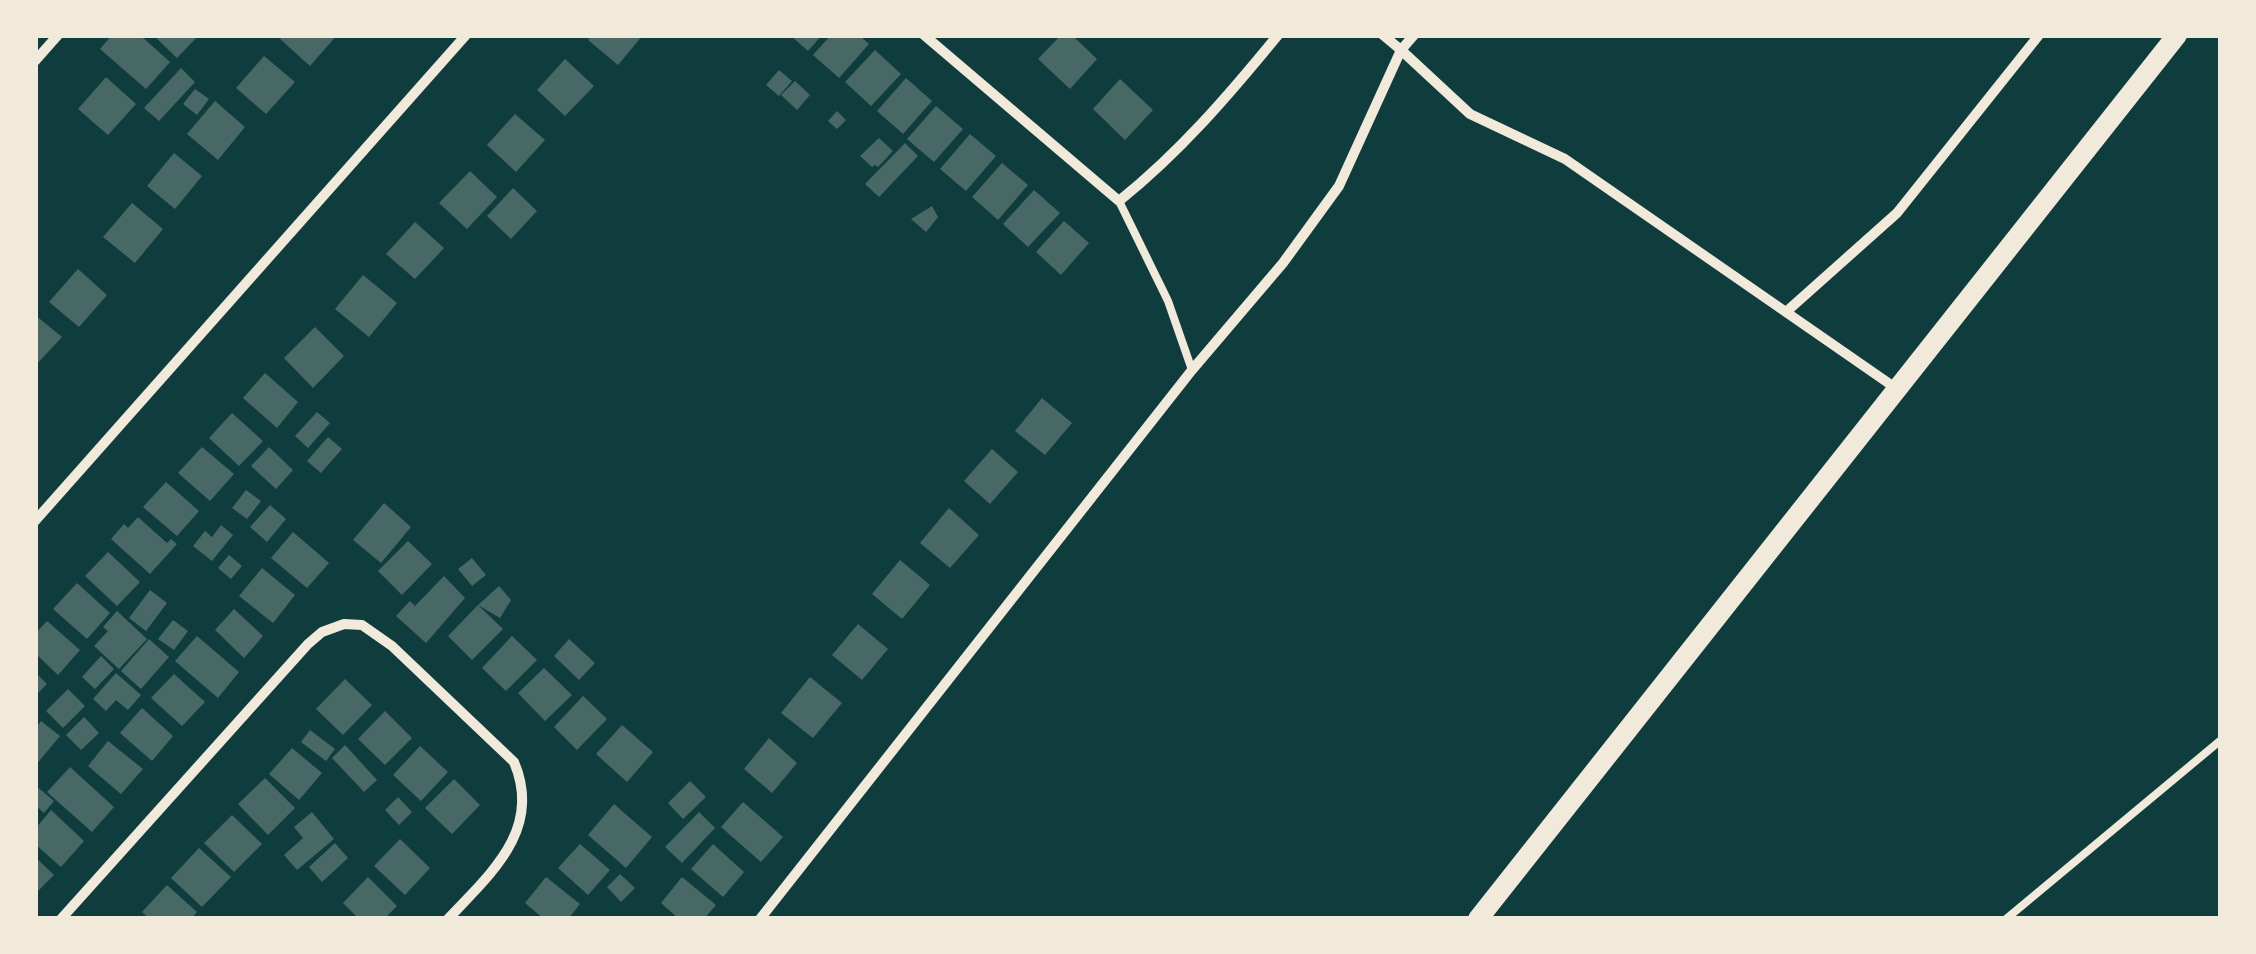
<!DOCTYPE html>
<html>
<head>
<meta charset="utf-8">
<style>
	body { margin:0 }
	#map { position:relative; width:2256px; height:954px; overflow:hidden; background:#0f3d3e; font-family:"Golos Text",sans-serif }
	canvas { display:block }
	.frame { position:absolute; inset:0; border:38px solid #f1e9da; pointer-events:none }
</style>
</head>
<body>
<div id="map">
<canvas width="2256" height="954"></canvas>
<div class="frame"></div>
</div>
<script>
const g = document.querySelector('canvas').getContext('2d');
g.lineJoin = 'round';
function fill(path, color) { g.fillStyle = color; g.fill(path, 'evenodd'); }
function stroke(path, color, width, dash) { g.strokeStyle = color; g.lineWidth = width; g.lineCap = dash ? 'butt' : 'round'; g.setLineDash(dash || []); g.stroke(path); }
fill(new Path2D(`
	M 112,35 L 140,35 L 170,62 L 146,89 L 100,49 Z
	M 153,35 L 199,35 L 177,58 Z
	M 284,35 L 337,35 L 310,66 L 280,39 Z
	M 592,35 L 643,35 L 618,65 L 588,40 Z
	M 790,35 L 822,35 L 808,51 Z
	M 831,35 L 859,35 L 869,44 L 839,78 L 813,55 Z
	M 1061,35 L 1072,35 L 1097,59 L 1070,89 L 1038,59 Z
	M 875,50 L 901,74 L 871,106 L 845,82 Z
	M 264,56 L 295,82 L 266,114 L 236,88 Z
	M 565,59 L 594,86 L 565,116 L 537,90 Z
	M 181,68 L 195,82 L 159,121 L 144,108 Z
	M 779,70 L 792,81 L 779,96 L 766,85 Z
	M 106,77 L 136,104 L 108,135 L 78,109 Z
	M 906,78 L 932,101 L 903,134 L 877,111 Z
	M 1120,79 L 1153,110 L 1125,140 L 1093,109 Z
	M 795,81 L 810,95 L 797,110 L 781,95 Z
	M 195,89 L 209,99 L 197,115 L 183,104 Z
	M 215,101 L 245,127 L 218,160 L 187,134 Z
	M 936,106 L 963,129 L 934,162 L 907,139 Z
	M 837,111 L 846,120 L 837,129 L 828,121 Z
	M 515,114 L 545,140 L 516,172 L 487,145 Z
	M 970,134 L 996,156 L 966,191 L 940,169 Z
	M 879,138 L 893,151 L 878,167 L 875,165 L 872,167 L 860,156 Z
	M 905,143 L 918,156 L 879,197 L 865,184 Z
	M 174,153 L 202,176 L 175,209 L 147,186 Z
	M 1002,163 L 1028,185 L 998,220 L 972,197 Z
	M 470,171 L 497,197 L 467,229 L 439,203 Z
	M 513,188 L 537,211 L 511,239 L 487,216 Z
	M 1034,190 L 1060,213 L 1028,247 L 1003,224 Z
	M 132,203 L 163,229 L 135,263 L 103,237 Z
	M 932,206 L 938,217 L 926,232 L 911,219 Z
	M 1064,221 L 1089,243 L 1061,275 L 1036,252 Z
	M 415,222 L 444,248 L 415,279 L 386,254 Z
	M 78,269 L 107,295 L 79,327 L 49,302 Z
	M 363,275 L 397,303 L 369,337 L 335,309 Z
	M 35,315 L 62,337 L 35,366 Z
	M 315,327 L 344,356 L 313,388 L 284,358 Z
	M 265,373 L 298,402 L 277,428 L 243,398 Z
	M 1042,398 L 1072,423 L 1045,455 L 1015,431 Z
	M 317,412 L 330,423 L 308,448 L 295,436 Z
	M 232,413 L 263,441 L 239,466 L 209,438 Z
	M 328,437 L 342,449 L 321,473 L 307,461 Z
	M 202,447 L 234,474 L 210,501 L 178,473 Z
	M 269,447 L 293,470 L 276,489 L 251,466 Z
	M 992,449 L 1018,472 L 990,504 L 964,481 Z
	M 166,482 L 199,511 L 177,536 L 143,507 Z
	M 246,490 L 261,501 L 247,519 L 232,508 Z
	M 384,503 L 411,527 L 381,563 L 353,540 Z
	M 270,505 L 286,519 L 267,542 L 250,527 Z
	M 949,508 L 979,535 L 950,568 L 920,543 Z
	M 138,517 L 167,543 L 171,539 L 177,544 L 150,574 L 111,539 L 124,524 L 128,528 Z
	M 221,525 L 233,535 L 212,561 L 193,546 L 205,531 L 212,537 Z
	M 293,532 L 329,563 L 307,588 L 271,558 Z
	M 408,541 L 432,564 L 402,595 L 378,571 Z
	M 108,552 L 140,582 L 117,606 L 85,576 Z
	M 229,555 L 242,566 L 231,579 L 218,568 Z
	M 472,558 L 486,575 L 472,586 L 458,569 Z
	M 900,560 L 930,585 L 902,619 L 872,594 Z
	M 262,568 L 295,595 L 273,623 L 239,596 Z
	M 444,576 L 465,598 L 426,643 L 396,616 L 410,601 L 415,606 Z
	M 77,583 L 110,613 L 87,639 L 53,609 Z
	M 499,586 L 511,600 L 500,618 L 478,605 Z
	M 150,590 L 167,603 L 146,631 L 129,618 Z
	M 478,605 L 503,629 L 472,660 L 448,636 Z
	M 234,609 L 263,636 L 244,658 L 215,630 Z
	M 117,611 L 147,639 L 119,669 L 94,646 L 108,631 L 103,627 Z
	M 173,620 L 188,631 L 174,650 L 158,639 Z
	M 47,621 L 80,650 L 58,675 L 35,653 L 35,634 Z
	M 858,624 L 888,649 L 862,680 L 832,655 Z
	M 197,636 L 239,672 L 218,698 L 175,661 Z
	M 512,636 L 537,660 L 506,691 L 482,668 Z
	M 149,639 L 169,657 L 141,689 L 121,671 Z
	M 569,639 L 595,663 L 579,680 L 554,656 Z
	M 101,656 L 114,669 L 95,689 L 82,677 Z
	M 544,668 L 572,695 L 545,721 L 518,693 Z
	M 35,672 L 47,684 L 35,696 Z
	M 116,673 L 141,695 L 128,710 L 116,700 L 106,711 L 93,699 Z
	M 174,674 L 205,702 L 182,726 L 151,698 Z
	M 810,677 L 842,703 L 813,738 L 781,713 Z
	M 345,679 L 372,705 L 343,735 L 316,709 Z
	M 68,689 L 85,706 L 63,728 L 46,711 Z
	M 583,696 L 607,719 L 577,750 L 554,727 Z
	M 142,708 L 173,736 L 152,761 L 120,733 Z
	M 385,711 L 412,738 L 385,765 L 358,739 Z
	M 84,717 L 99,733 L 81,750 L 66,735 Z
	M 41,721 L 60,736 L 35,766 L 35,729 Z
	M 622,725 L 653,752 L 627,782 L 596,754 Z
	M 310,730 L 335,749 L 326,761 L 301,742 Z
	M 769,738 L 797,763 L 772,793 L 744,769 Z
	M 108,741 L 143,769 L 121,794 L 88,766 Z
	M 345,745 L 377,780 L 364,792 L 332,758 Z
	M 420,746 L 448,772 L 421,801 L 393,775 Z
	M 292,748 L 322,773 L 299,800 L 269,774 Z
	M 70,767 L 114,807 L 92,832 L 47,792 Z
	M 265,778 L 295,808 L 268,835 L 238,804 Z
	M 454,779 L 480,805 L 452,834 L 425,808 Z
	M 690,781 L 706,797 L 683,819 L 668,803 Z
	M 35,785 L 54,801 L 44,813 L 35,805 Z
	M 398,797 L 412,812 L 399,825 L 385,810 Z
	M 743,802 L 783,837 L 761,862 L 721,827 Z
	M 614,804 L 652,837 L 626,868 L 588,835 Z
	M 51,810 L 84,841 L 61,867 L 35,844 L 35,829 Z
	M 312,812 L 334,839 L 297,870 L 284,855 L 303,838 L 294,827 Z
	M 699,812 L 715,828 L 682,863 L 665,847 Z
	M 232,815 L 262,844 L 234,872 L 204,843 Z
	M 400,839 L 430,868 L 405,895 L 374,866 Z
	M 335,843 L 348,858 L 322,882 L 309,867 Z
	M 580,844 L 610,870 L 588,895 L 558,868 Z
	M 713,844 L 744,872 L 723,897 L 691,869 Z
	M 199,848 L 231,877 L 202,907 L 171,878 Z
	M 35,857 L 54,875 L 35,894 Z
	M 620,874 L 635,888 L 621,902 L 607,887 Z
	M 368,877 L 397,906 L 384,919 L 359,919 L 343,903 Z
	M 546,877 L 580,904 L 568,919 L 544,919 L 525,903 Z
	M 682,877 L 716,905 L 704,919 L 679,919 L 661,903 Z
	M 167,885 L 197,912 L 191,919 L 150,919 L 142,912 Z`), '#486865');
stroke(new Path2D(`
	M 1119,201 L 1168,301 L 1192,370
	M 2006,919 L 2221,740`), '#f1e9da', 8);
stroke(new Path2D(`
	M 924,35 L 1119,201 C 1180,152 1228,96 1278,35
	M 1414,35 L 1401,50 L 1470,114 L 1565,159 L 1897,389
	M 35,61 L 58,35
	M 1786,312 L 1897,213 L 2039,35
	M 35,521 L 466,35
	M 61,919 L 308,644 L 322,632 L 344,624 L 362,625 L 392,646 L 514,762 C 543,830 490,874 448,919
	M 760,919 L 1192,370 L 1283,263 L 1339,186 L 1401,50 L 1383,35`), '#f1e9da', 10);
stroke(new Path2D(`
	M 1478,919 L 2177,35`), '#f1e9da', 20);
</script>
</body>
</html>
